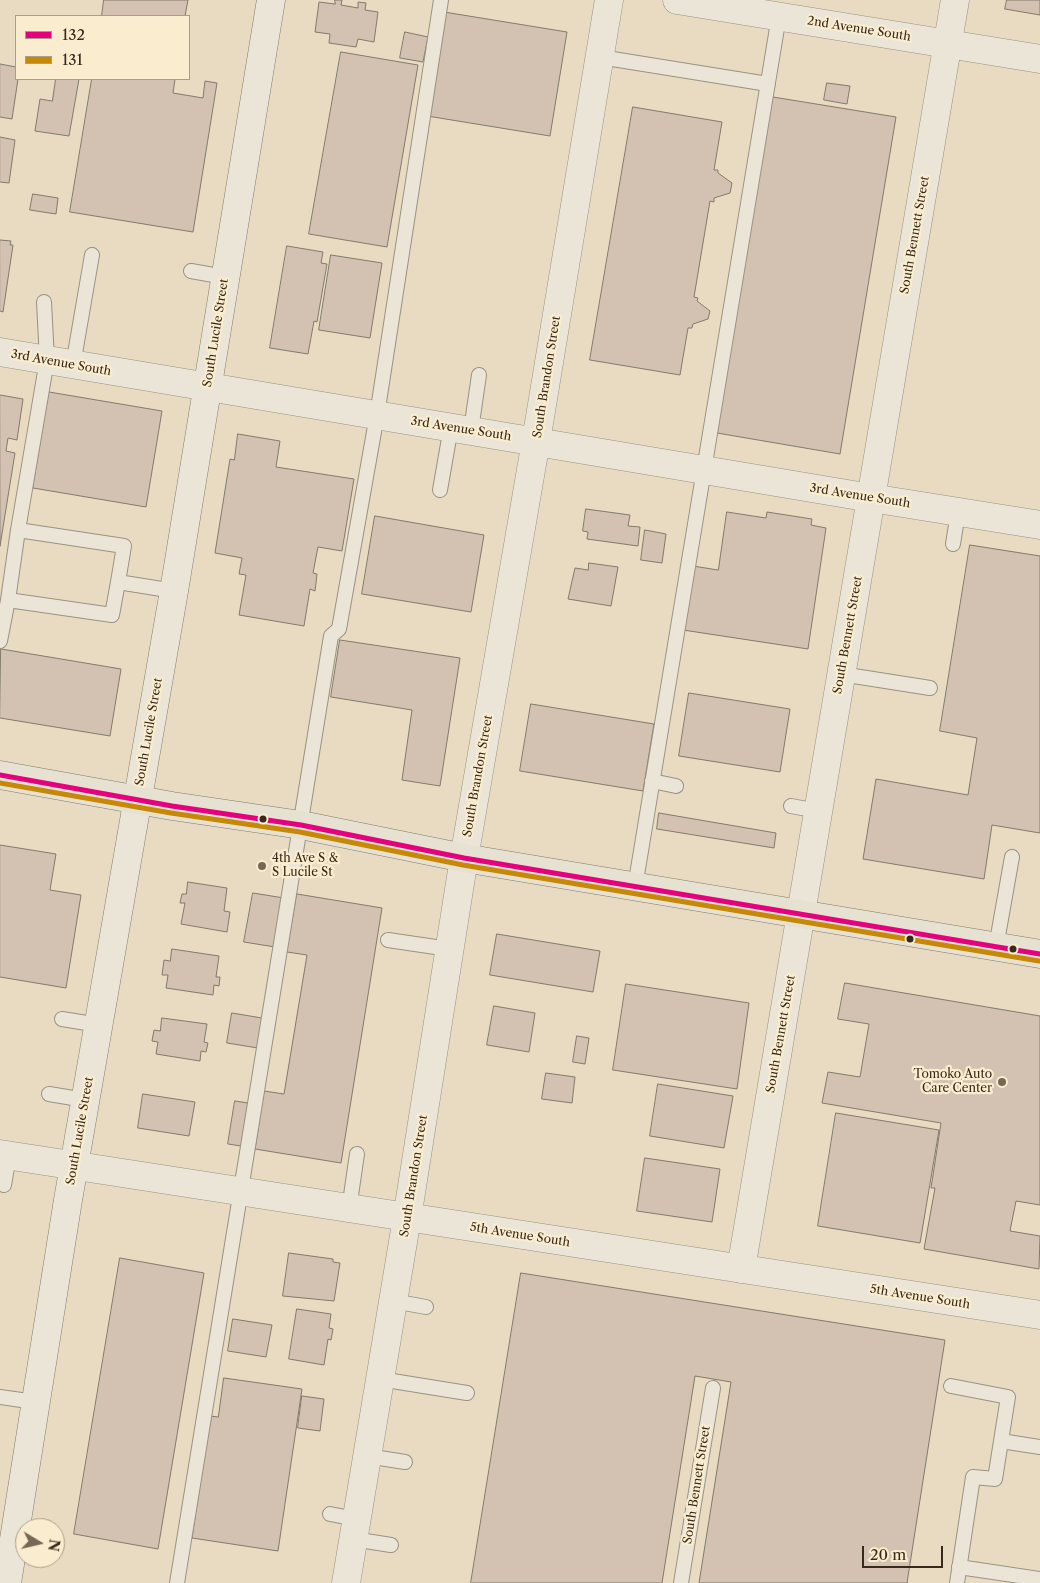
<!DOCTYPE html>
<html>
<head>
<meta charset="utf-8">
<style>
	body { margin:0 }
	#map { position:relative; width:1040px; height:1583px; overflow:hidden; background:#e8dbc2; font-family:"Libre Caslon Text",serif }
	canvas { display:block }
	.legend { position:absolute; left:15px; top:15px; width:175px; height:65px; box-sizing:border-box; background:#faecce; border:1px solid #ac9e86; margin:0; padding:6px 9px; list-style:none; font-size:15px; color:#382a1b }
	.legend li { display:flex; align-items:center; gap:10px; height:25px }
	.legend b { width:25px; border:1px solid #ac9e86 }
	.north { position:absolute; left:15px; top:1518px; width:50px; height:50px; box-sizing:border-box; background:#faecce; border:1px solid #ac9e86; border-radius:50%; rotate:99deg; font-size:14px; font-weight:700; line-height:20px; text-align:center; color:#382a1b }
	.north::after { content:''; display:block; margin:auto; width:18px; height:22px; background:#766855; clip-path:polygon(50% 0,100% 100%,50% 72%,0 100%) }
	.scale { position:absolute; left:862px; top:1546px; width:81px; height:22px; box-sizing:border-box; border:2px solid #382a1b; border-top:0; padding-left:6px; font-size:15px; line-height:18px; white-space:nowrap; color:#382a1b; -webkit-text-stroke:4px #faecce; paint-order:stroke }
</style>
</head>
<body>
<div id="map">
<canvas width="1040" height="1583"></canvas>
<ul class="legend">
<li><b style="height:6px;background:#e5007d"></b>132</li>
<li><b style="height:6px;background:#c78707"></b>131</li>
</ul>
<div class="north">N</div>
<div class="scale">20 m</div>
</div>
<script>
const g = document.querySelector('canvas').getContext('2d');
g.lineJoin = 'round';
function fill(path, color) { g.fillStyle = color; g.fill(path, 'evenodd'); }
function stroke(path, color, width, dash) { g.strokeStyle = color; g.lineWidth = width; g.lineCap = dash ? 'butt' : 'round'; g.setLineDash(dash || []); g.stroke(path); }
function drawText(font, color, halo, rows, align = 'center') {
  g.font = font + ' "Libre Caslon Text",serif'; g.lineWidth = 4.5; g.setLineDash([]); g.textBaseline = 'middle'; g.strokeStyle = halo; g.fillStyle = color; for (const [text, x, y, turn = 0] of rows) {
    g.save(); g.translate(x, y); g.rotate((+turn || 0) * Math.PI / 180); g.textAlign = isNaN(turn) ? turn : align; if (halo) g.strokeText(text, 0, 0); g.fillText(text, 0, 0); g.restore();
  }
}
const building = new Path2D(`
	M 104,0 L 188,0 L 185,16 L 102,16 Z
	M 335,0 L 342,0 L 341,5 L 358,8 L 358,2 L 366,3 L 365,10 L 378,12 L 374,42 L 358,39 L 356,47 L 329,43 L 330,34 L 315,32 L 319,2 L 335,4 Z
	M 1007,0 L 1040,0 L 1040,15 L 1005,9 Z
	M 444,12 L 567,32 L 550,136 L 427,116 Z
	M 405,32 L 428,37 L 423,62 L 400,58 Z
	M 341,52 L 418,65 L 387,247 L 309,234 Z
	M 0,64 L 16,67 L 16,79 L 18,79 L 12,119 L 0,117 Z
	M 56,79 L 79,79 L 69,136 L 35,131 L 40,99 L 52,101 Z
	M 92,79 L 175,79 L 173,93 L 203,98 L 205,81 L 217,83 L 193,232 L 70,212 Z
	M 827,83 L 850,86 L 847,104 L 824,100 Z
	M 773,97 L 896,117 L 840,454 L 717,433 Z
	M 633,107 L 722,122 L 714,170 L 718,170 L 718,173 L 732,183 L 730,193 L 714,198 L 714,202 L 710,201 L 694,297 L 698,298 L 697,301 L 710,311 L 708,319 L 693,324 L 692,328 L 688,328 L 680,375 L 590,360 Z
	M 0,137 L 15,140 L 9,183 L 0,182 Z
	M 33,194 L 58,198 L 56,214 L 30,210 Z
	M 0,240 L 11,241 L 10,245 L 13,245 L 3,312 L 0,311 Z
	M 287,246 L 323,252 L 321,263 L 327,264 L 317,322 L 314,321 L 308,354 L 270,348 Z
	M 331,255 L 382,263 L 370,338 L 319,330 Z
	M 49,392 L 162,411 L 146,507 L 33,488 Z
	M 0,395 L 23,399 L 17,440 L 8,438 L 6,451 L 15,453 L 0,546 Z
	M 238,434 L 280,441 L 276,467 L 354,479 L 342,551 L 318,547 L 313,573 L 317,574 L 315,591 L 310,589 L 304,626 L 239,615 L 246,575 L 239,574 L 242,558 L 215,553 L 230,459 L 234,460 Z
	M 586,509 L 630,515 L 628,526 L 640,527 L 638,546 L 587,539 L 588,532 L 583,531 Z
	M 727,512 L 766,518 L 767,512 L 812,519 L 811,525 L 826,528 L 808,649 L 683,630 L 693,566 L 718,570 Z
	M 375,516 L 484,535 L 471,612 L 362,594 Z
	M 645,530 L 666,534 L 662,563 L 641,560 Z
	M 970,545 L 1040,556 L 1040,833 L 992,825 L 984,879 L 863,859 L 876,779 L 968,795 L 977,738 L 940,731 Z
	M 589,563 L 618,567 L 611,606 L 568,599 L 575,568 L 588,570 Z
	M 340,640 L 460,658 L 440,786 L 402,780 L 412,710 L 331,697 Z
	M 1,649 L 121,669 L 110,736 L 0,718 Z
	M 689,693 L 790,709 L 780,772 L 679,756 Z
	M 531,704 L 654,724 L 643,791 L 520,771 Z
	M 659,813 L 776,833 L 774,848 L 657,829 Z
	M 0,845 L 56,854 L 50,890 L 81,895 L 66,988 L 0,977 Z
	M 188,882 L 227,888 L 224,911 L 230,912 L 227,932 L 181,924 L 185,903 L 180,903 L 182,894 L 186,894 Z
	M 253,893 L 284,898 L 275,947 L 244,942 Z
	M 297,894 L 382,908 L 341,1163 L 255,1149 L 264,1091 L 284,1094 L 307,955 L 287,952 Z
	M 497,934 L 600,951 L 593,992 L 490,975 Z
	M 172,949 L 219,956 L 216,977 L 220,977 L 219,986 L 214,985 L 213,995 L 166,988 L 168,975 L 162,975 L 164,960 L 170,961 Z
	M 845,983 L 1040,1016 L 1040,1205 L 1016,1201 L 1010,1231 L 1040,1236 L 1039,1269 L 924,1249 L 935,1188 L 931,1188 L 941,1123 L 822,1103 L 828,1072 L 860,1077 L 869,1024 L 838,1019 Z
	M 626,984 L 749,1003 L 737,1089 L 613,1070 Z
	M 494,1006 L 535,1013 L 529,1052 L 487,1045 Z
	M 232,1013 L 262,1018 L 258,1048 L 227,1043 Z
	M 162,1018 L 207,1024 L 204,1042 L 208,1043 L 206,1052 L 201,1051 L 200,1061 L 156,1054 L 158,1042 L 152,1041 L 154,1030 L 160,1031 Z
	M 577,1036 L 589,1038 L 585,1064 L 573,1062 Z
	M 546,1073 L 575,1077 L 572,1103 L 542,1099 Z
	M 658,1084 L 733,1096 L 724,1148 L 650,1136 Z
	M 143,1094 L 195,1102 L 189,1136 L 138,1128 Z
	M 235,1101 L 248,1103 L 241,1146 L 228,1144 Z
	M 836,1113 L 939,1130 L 920,1243 L 818,1226 Z
	M 645,1158 L 720,1169 L 712,1222 L 637,1211 Z
	M 289,1253 L 333,1259 L 333,1262 L 340,1263 L 334,1301 L 283,1296 Z
	M 120,1258 L 204,1273 L 158,1549 L 74,1534 Z
	M 521,1273 L 945,1340 L 907,1583 L 699,1583 L 731,1382 L 695,1376 L 662,1583 L 471,1583 Z
	M 297,1309 L 331,1314 L 329,1328 L 333,1329 L 331,1340 L 328,1339 L 324,1365 L 289,1359 Z
	M 233,1319 L 272,1325 L 266,1357 L 228,1351 Z
	M 224,1378 L 302,1389 L 278,1551 L 192,1538 L 210,1416 L 218,1417 Z
	M 302,1396 L 324,1399 L 320,1431 L 298,1428 Z`);
fill(building, '#d3c1b2');
stroke(building, '#827a6b', 1);
const lane = new Path2D(`
	M 600,57 L 768,84
	M 191,271 L 225,277
	M 73,365 L 92,255
	M 471,430 L 479,375
	M 440,490 L 451,427
	M 18,530 L 47,360 L 44,302
	M 953,544 L 958,512
	M 118,582 L 112,615 L 8,600 L 18,530 L 124,546 L 118,582 L 174,591
	M 0,641 L 8,600
	M 841,674 L 930,688
	M 652,781 L 676,786
	M 791,806 L 818,811
	M 635,887 L 779,16
	M 388,940 L 449,949
	M 996,947 L 1012,857
	M 62,1019 L 99,1025
	M 49,1094 L 85,1100
	M 4,1185 L 9,1156
	M 349,1209 L 357,1154
	M 393,1301 L 426,1307
	M 380,1379 L 467,1393
	M 951,1386 L 1008,1397 L 1001,1441 L 1040,1447
	M 0,1397 L 35,1402
	M 367,1456 L 405,1462
	M 330,1514 L 356,1519
	M 353,1539 L 391,1545
	M 959,1567 L 1040,1579
	M 177,1583 L 331,636 L 339,629 L 377,415 L 441,0
	M 681,1583 L 713,1388
	M 957,1583 L 973,1477 L 995,1479 L 1001,1441`);
const street = new Path2D(`
	M 677,0 L 1040,59
	M 0,352 L 871,498 L 1040,525
	M 0,1154 L 1040,1315
	M 741,1269 L 955,0
	M 346,1583 L 407,1218 L 464,858 L 536,441 L 609,0`);
const secondary = new Path2D(`
	M 7,1583 L 68,1200 L 174,591 L 271,0`);
const primary = new Path2D(`
	M 0,775 L 172,806 L 301,825 L 464,858 L 1040,954`);
stroke(lane, '#9a9282', 16);
stroke(street, '#9a9282', 29);
stroke(secondary, '#827a6b', 29);
stroke(primary, '#827a6b', 29);
stroke(lane, '#ebe5d8', 14);
stroke(street, '#ebe5d8', 28);
stroke(secondary, '#ebe5d8', 28);
stroke(primary, '#e7e1d2', 28);
stroke(new Path2D(`
	M 0,775 L 172,806 L 301,825 L 464,858 L 1040,954`), '#e5007d', 5);
stroke(new Path2D(`
	M 0,783 L 171,813 L 300,832 L 463,865 L 1039,961`), '#c78707', 5);
for (const [x, y, r, color] of [
	[263,819,4.5,"#382a1b"],
	[262,866,5,"#766855"],
	[910,939,4.5,"#382a1b"],
	[1013,949,4.5,"#382a1b"],
	[1002,1082,5,"#766855"]
]) { const dot = new Path2D(); dot.arc(x, y, r, 0, 2 * Math.PI); g.fillStyle = color; g.fill(dot); stroke(dot, '#faecce', 2); }
drawText('12px', '#382a1b', '#faecce', [
	["2nd Avenue South",859,29,9],
	["South Bennett Street",915,235,-80],
	["South Lucile Street",216,333,-81],
	["3rd Avenue South",61,363,10],
	["South Brandon Street",547,377,-81],
	["3rd Avenue South",461,429,9],
	["3rd Avenue South",860,496,9],
	["South Bennett Street",848,635,-80],
	["South Lucile Street",149,732,-80],
	["South Brandon Street",478,776,-80],
	["South Bennett Street",781,1034,-80],
	["South Lucile Street",80,1131,-80],
	["South Brandon Street",414,1176,-81],
	["5th Avenue South",520,1235,9],
	["5th Avenue South",920,1297,9],
	["South Bennett Street",697,1485,-81]
]);
drawText('12px', '#382a1b', '#faecce', [
	["4th Ave S &",272,859],
	["S Lucile St",272,873],
	["Tomoko Auto",992,1075,"right"],
	["Care Center",992,1089,"right"]
], 'left');
</script>
</body>
</html>
